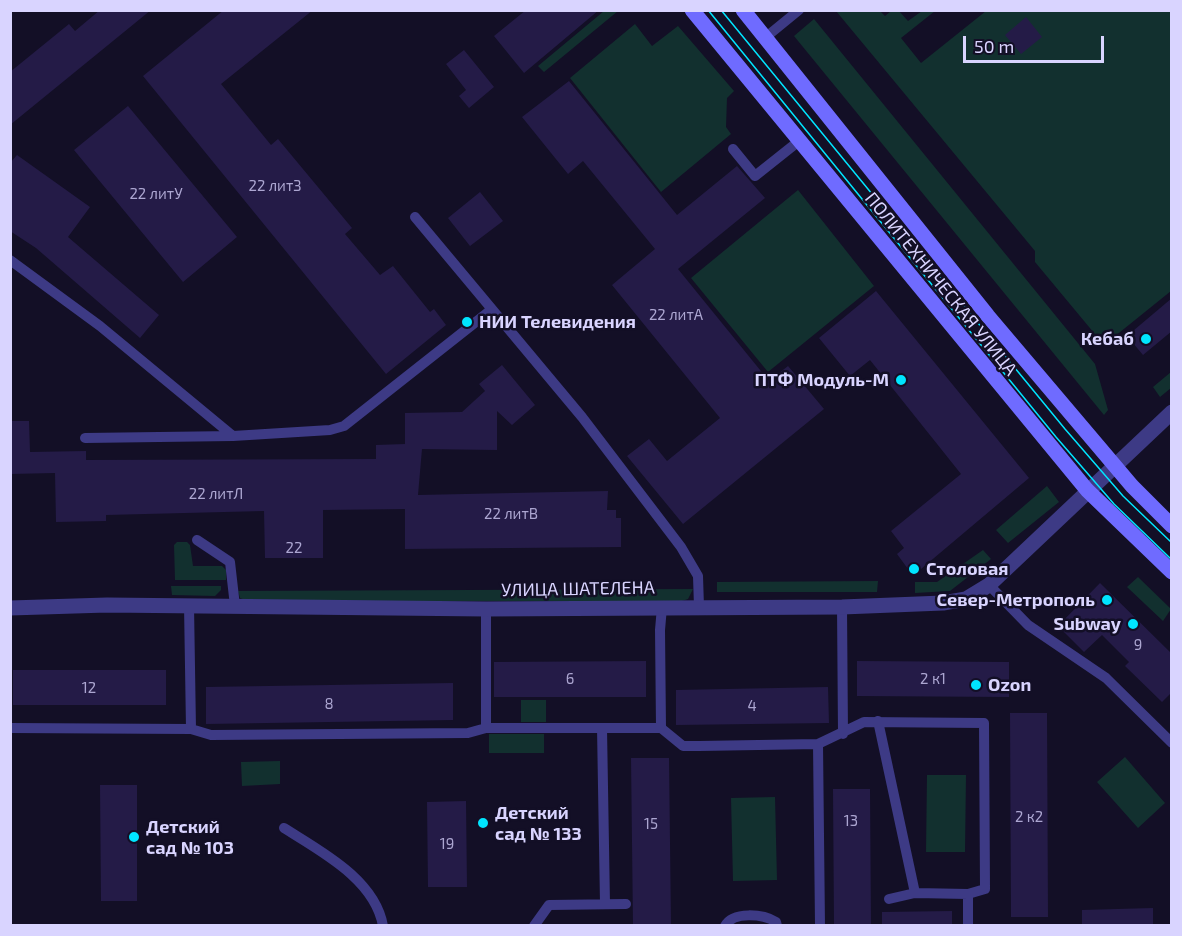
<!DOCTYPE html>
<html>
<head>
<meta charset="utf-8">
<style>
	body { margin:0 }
	#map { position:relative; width:1182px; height:936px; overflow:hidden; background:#130f26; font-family:"Exo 2",sans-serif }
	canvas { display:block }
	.frame { position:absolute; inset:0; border:12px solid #d9d4ff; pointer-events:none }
	.scale { position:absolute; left:963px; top:36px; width:141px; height:27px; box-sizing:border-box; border:3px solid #d9d4ff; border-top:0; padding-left:8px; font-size:18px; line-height:21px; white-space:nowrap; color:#d9d4ff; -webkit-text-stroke:4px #130f26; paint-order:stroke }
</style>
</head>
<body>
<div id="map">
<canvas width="1182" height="936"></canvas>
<div class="frame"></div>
<div class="scale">50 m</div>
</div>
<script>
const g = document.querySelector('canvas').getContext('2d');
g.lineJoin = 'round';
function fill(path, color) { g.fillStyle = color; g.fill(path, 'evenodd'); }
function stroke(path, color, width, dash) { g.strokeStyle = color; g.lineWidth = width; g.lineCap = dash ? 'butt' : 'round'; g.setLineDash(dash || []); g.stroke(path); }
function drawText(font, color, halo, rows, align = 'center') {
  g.font = font + ' "Exo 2",sans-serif'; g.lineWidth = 5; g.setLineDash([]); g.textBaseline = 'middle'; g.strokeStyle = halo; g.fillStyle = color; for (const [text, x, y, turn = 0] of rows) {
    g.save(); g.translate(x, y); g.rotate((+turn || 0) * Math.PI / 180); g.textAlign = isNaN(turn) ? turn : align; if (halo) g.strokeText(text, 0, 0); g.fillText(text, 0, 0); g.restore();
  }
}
fill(new Path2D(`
	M 604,11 L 618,11 L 544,72 L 538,66 Z
	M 836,11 L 880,11 L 885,16 L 891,11 L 899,11 L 908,21 L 922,11 L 935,11 L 901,38 L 921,63 L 986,11 L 1171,11 L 1171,291 L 1104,345 L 1035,262 L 1035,251 Z
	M 814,19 L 1095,364 L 1108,410 L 1104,415 L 794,36 Z
	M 635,24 L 652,46 L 678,26 L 734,91 L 727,98 L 726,127 L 731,134 L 661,192 L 570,78 Z
	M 798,190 L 874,286 L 768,372 L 691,278 Z
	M 1171,372 L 1171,388 L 1160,397 L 1153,387 Z
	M 1047,486 L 1059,502 L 1008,543 L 996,530 Z
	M 177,542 L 187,542 L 190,545 L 193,566 L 222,566 L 226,570 L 226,580 L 175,580 L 174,545 Z
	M 983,550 L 991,559 L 950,591 L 915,593 L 915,582 L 937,582 Z
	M 1138,577 L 1171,609 L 1163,621 L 1127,587 Z
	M 878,581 L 877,592 L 717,592 L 717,582 Z
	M 171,586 L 221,586 L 221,590 L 215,596 L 172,595 Z
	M 693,589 L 688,599 L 682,601 L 248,601 L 240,598 L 238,591 Z
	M 521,700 L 546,700 L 546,722 L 521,722 Z
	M 489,734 L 544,734 L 544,753 L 489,753 Z
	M 1125,757 L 1165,803 L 1138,828 L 1097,782 Z
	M 280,761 L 280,784 L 242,786 L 241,762 Z
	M 927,775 L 966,775 L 965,852 L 926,852 Z
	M 775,797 L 777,880 L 733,881 L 731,798 Z`), '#12302f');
fill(new Path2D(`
	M 100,10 L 151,10 L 10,125 L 10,72 L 69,24 L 75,31 Z
	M 224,10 L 313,10 L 221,84 L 271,145 L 278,139 L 352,228 L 345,234 L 380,275 L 393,266 L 430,312 L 434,309 L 446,325 L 386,374 L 143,76 Z
	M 526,10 L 599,10 L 524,73 L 494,36 Z
	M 1026,17 L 1042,37 L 1021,54 L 1005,35 Z
	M 464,50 L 494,87 L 469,108 L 459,96 L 466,90 L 446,64 Z
	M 569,81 L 677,215 L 737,166 L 765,198 L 678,269 L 769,381 L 788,366 L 824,409 L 683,524 L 627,456 L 649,439 L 667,461 L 720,418 L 612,285 L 655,249 L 583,161 L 568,174 L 522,117 Z
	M 128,106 L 237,237 L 183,282 L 74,150 Z
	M 17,155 L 90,207 L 68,237 L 159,315 L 140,338 L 36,248 L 10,231 L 10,163 Z
	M 480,192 L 503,221 L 470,246 L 448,218 Z
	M 876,291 L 1029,478 L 921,569 L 908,569 L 897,554 L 904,548 L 891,531 L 961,474 L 870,360 L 850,376 L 819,338 Z
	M 1172,298 L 1172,331 L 1143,355 L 1127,336 Z
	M 502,365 L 535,405 L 512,425 L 497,411 L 497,450 L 422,449 L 418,495 L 608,491 L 607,510 L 616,510 L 616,518 L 621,518 L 621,547 L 405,549 L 405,509 L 323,510 L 323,558 L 265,558 L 264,511 L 106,515 L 106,521 L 56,522 L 55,473 L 10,474 L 10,421 L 29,421 L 30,452 L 86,451 L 86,460 L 376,459 L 376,445 L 405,444 L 405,413 L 462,412 L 485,391 L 479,384 Z
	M 1100,583 L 1172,654 L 1172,692 L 1162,702 L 1125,666 L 1129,662 L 1102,635 L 1084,652 L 1058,626 Z
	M 646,661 L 646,697 L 494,697 L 494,662 Z
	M 857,661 L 1009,662 L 1009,697 L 857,696 Z
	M 13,670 L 166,670 L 166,705 L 13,705 Z
	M 453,683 L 453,720 L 206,724 L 206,687 Z
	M 828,687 L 829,723 L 676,725 L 676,690 Z
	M 1010,713 L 1047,713 L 1048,917 L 1011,917 Z
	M 631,758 L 669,758 L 671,926 L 633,926 Z
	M 100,785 L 137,785 L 137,901 L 101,901 Z
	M 833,789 L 870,789 L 871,926 L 834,926 Z
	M 466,801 L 467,887 L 428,887 L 427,802 Z
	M 1153,908 L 1153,926 L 1082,926 L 1082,910 Z
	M 952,911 L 952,926 L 882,926 L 882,912 Z`), '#241b47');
stroke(new Path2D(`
	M 766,37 L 799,10
	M 733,149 L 755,176 L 799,141
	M 415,217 L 582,417 L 681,547 L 698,576 L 699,607
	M 10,260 L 100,326 L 233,436
	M 85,438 L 233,436 L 330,430 L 344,426 L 491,310
	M 197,540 L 230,562 L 235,606
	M 989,585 L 1028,625 L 1106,678 L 1172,743
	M 842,607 L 843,734
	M 486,609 L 486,728 L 661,728 L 683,746 L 699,746 L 818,744 L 864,722 L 984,723 L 985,889 L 968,894 L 915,893 L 889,899
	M 878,721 L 915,893
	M 10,728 L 191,729 L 189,605
	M 602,728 L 605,904
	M 661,728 L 660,630 L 662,607
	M 191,729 L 211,735 L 468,733 L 486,728
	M 818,744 L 820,926
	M 284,828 C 320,851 375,879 383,926
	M 968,894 L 968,926
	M 534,926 L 549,905 L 626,904
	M 725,926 C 733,911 763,914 776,922 L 777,926`), '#3d3a85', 10);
stroke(new Path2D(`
	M 10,608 L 107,605 L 486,609 L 842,607 L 943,603 L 966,599 L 989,585 L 1172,412`), '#3d3a85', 15);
stroke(new Path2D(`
	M 692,10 L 1087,490 L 1172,572
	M 743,10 L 988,316 L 1132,486 L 1172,526`), '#6f6bff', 15);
stroke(new Path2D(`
	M 708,10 L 1056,437 L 1114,504 L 1172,560
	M 721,10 L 1065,429 L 1123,496 L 1172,543`), '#00e5ff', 1.5);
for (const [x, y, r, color] of [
	[467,322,6,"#00e5ff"],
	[1146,339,6,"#00e5ff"],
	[901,380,6,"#00e5ff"],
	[914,569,6,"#00e5ff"],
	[1107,600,6,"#00e5ff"],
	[1133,624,6,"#00e5ff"],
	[976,685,6,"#00e5ff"],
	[483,823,6,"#00e5ff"],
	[134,837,6,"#00e5ff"]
]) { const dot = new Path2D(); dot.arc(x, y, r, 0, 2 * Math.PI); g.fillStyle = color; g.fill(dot); stroke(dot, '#130f26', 2); }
drawText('15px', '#aca6d1', null, [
	["22 литЗ",275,186],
	["22 литУ",156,194],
	["22 литА",676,315],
	["22 литЛ",216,494],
	["22 литВ",511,514],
	["22",294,548],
	["9",1138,645],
	["6",570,679],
	["2 к1",933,679],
	["12",89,688],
	["8",329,704],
	["4",752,706],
	["2 к2",1029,817],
	["13",851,821],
	["15",651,824],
	["19",447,844]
]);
drawText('18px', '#d9d4ff', '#130f26', [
	["ПОЛИТЕХНИЧЕСКАЯ УЛИЦА",941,284,51],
	["УЛИЦА ШАТЕЛЕНА",578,589,-1]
]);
drawText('bold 18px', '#d9d4ff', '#130f26', [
	["НИИ Телевидения",479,322],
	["Кебаб",1134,339,"right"],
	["ПТФ Модуль-М",889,380,"right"],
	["Столовая",926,569],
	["Север-Метрополь",1095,600,"right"],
	["Subway",1121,624,"right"],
	["Ozon",988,685],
	["Детский",495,813],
	["сад № 133",495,834],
	["Детский",146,827],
	["сад № 103",146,848]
], 'left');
</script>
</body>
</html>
